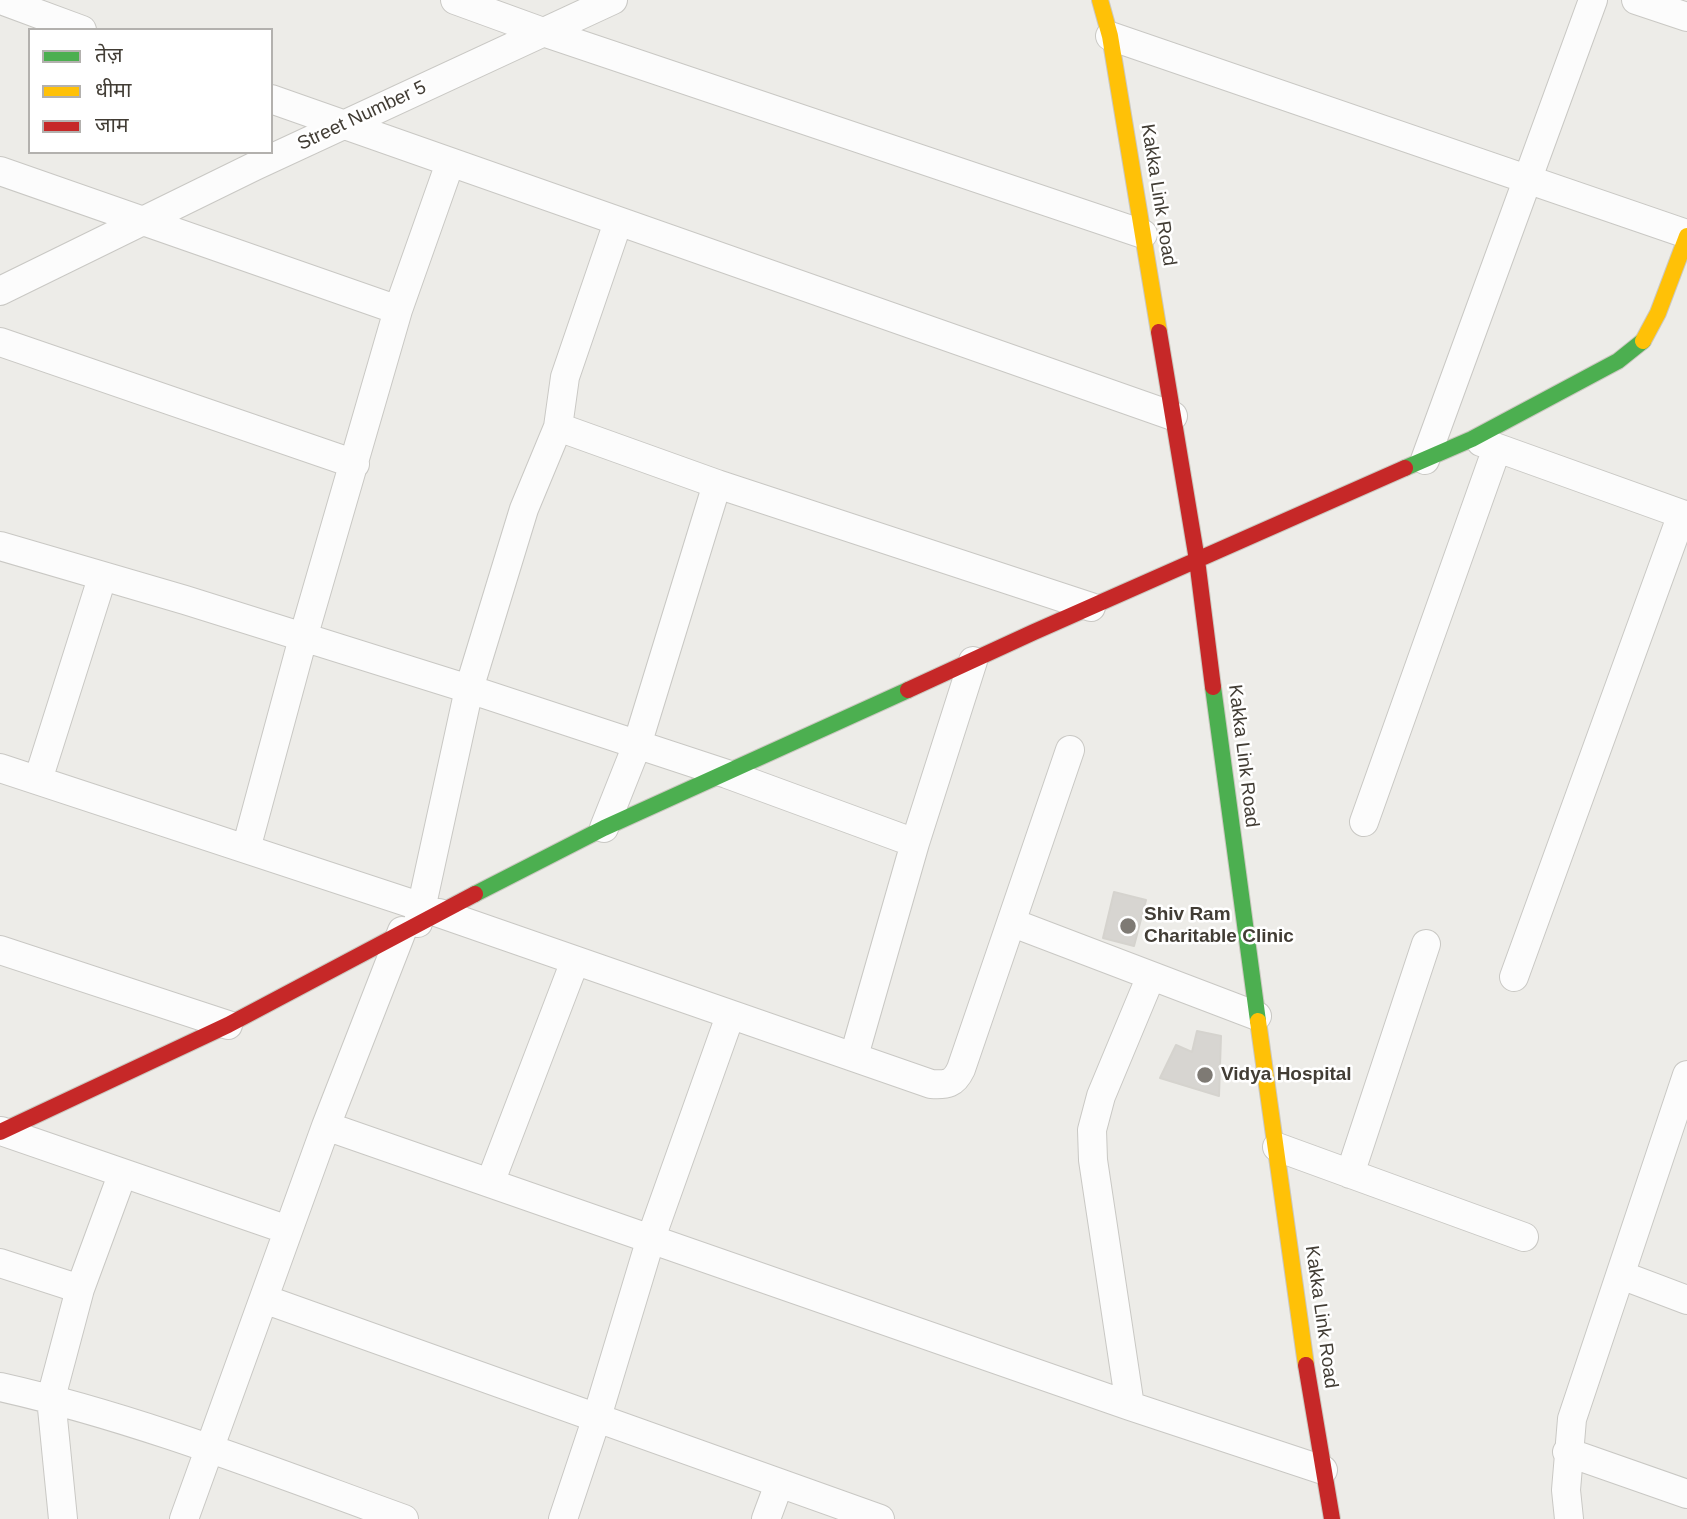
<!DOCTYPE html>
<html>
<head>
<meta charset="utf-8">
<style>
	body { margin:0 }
	#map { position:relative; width:1687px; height:1519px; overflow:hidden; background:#edece8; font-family:Arial,"Noto Sans Devanagari",sans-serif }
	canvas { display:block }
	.legend { position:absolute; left:28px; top:28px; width:245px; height:126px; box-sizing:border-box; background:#fff; border:2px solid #b3b1ae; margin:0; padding:9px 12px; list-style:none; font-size:21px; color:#423d35 }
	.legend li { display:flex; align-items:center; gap:14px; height:35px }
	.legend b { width:35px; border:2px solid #b3b1ae }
</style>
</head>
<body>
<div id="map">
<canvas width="1687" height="1519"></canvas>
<ul class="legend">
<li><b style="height:9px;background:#4caf50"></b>तेज़</li>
<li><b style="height:9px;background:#ffc107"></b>धीमा</li>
<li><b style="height:9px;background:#c62828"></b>जाम</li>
</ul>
</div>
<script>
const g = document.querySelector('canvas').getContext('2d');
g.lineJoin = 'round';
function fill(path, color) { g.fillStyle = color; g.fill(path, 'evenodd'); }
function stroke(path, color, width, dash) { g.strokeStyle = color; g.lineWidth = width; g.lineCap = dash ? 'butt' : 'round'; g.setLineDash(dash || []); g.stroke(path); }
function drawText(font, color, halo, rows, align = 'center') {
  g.font = font + ' Arial,sans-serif'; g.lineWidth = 5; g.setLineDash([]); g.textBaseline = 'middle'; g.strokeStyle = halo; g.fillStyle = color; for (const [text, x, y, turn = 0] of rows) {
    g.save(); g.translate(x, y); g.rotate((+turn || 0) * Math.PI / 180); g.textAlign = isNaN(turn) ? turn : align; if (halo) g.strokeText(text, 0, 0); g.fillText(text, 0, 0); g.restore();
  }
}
const building = new Path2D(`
	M 1114,892 L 1146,900 L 1134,946 L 1103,938 Z
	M 1197,1031 L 1221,1036 L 1219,1096 L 1160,1078 L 1176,1045 L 1192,1052 Z`);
fill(building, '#d7d5d1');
stroke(building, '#d5d3ce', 2);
const street = new Path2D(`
	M 1,0 L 82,30
	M 455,0 L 543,32 L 1143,234
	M 1636,0 L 1687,17
	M 1110,36 L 1687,234
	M 271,99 L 1173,416
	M 0,171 L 398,310
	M 0,291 L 255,166 L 613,0
	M 0,342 L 355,464
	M 558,427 L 717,484 L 1091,607
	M 1481,442 L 1687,516
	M 1425,460 L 1593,0
	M 0,546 L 185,600 L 469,689 L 727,774 L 915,843
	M 0,768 L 422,907
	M 38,780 L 102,578
	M 1364,822 L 1497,448
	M 604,828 L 637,745 L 717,484
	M 246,849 L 303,638 L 398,310 L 450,163
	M 439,913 L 931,1084 C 947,1085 954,1084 961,1069 L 1070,750
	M 418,923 L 469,689 L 524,509 L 558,427 L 565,377 L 618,222
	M 1013,923 L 1257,1016
	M 0,950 L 228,1025
	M 1514,977 L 1682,514
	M 854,1056 L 915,843 L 973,661
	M 326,1126 L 1130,1406 L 1323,1470
	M 1,1131 L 288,1230
	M 1277,1147 L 1524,1237
	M 1350,1174 L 1426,944
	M 490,1183 L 575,961
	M 0,1263 L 80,1289
	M 1621,1275 L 1687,1300
	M 264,1299 L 880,1519
	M 0,1387 C 138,1418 271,1471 404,1519
	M 1130,1406 L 1093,1160 L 1092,1130 L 1101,1096 L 1151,976
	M 1567,1452 L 1687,1494
	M 63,1519 L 51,1398 L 80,1289 L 122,1175
	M 184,1519 L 326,1126 L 402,931
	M 563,1519 L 597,1417 L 651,1238 L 730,1016
	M 766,1519 L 779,1484
	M 1569,1519 L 1566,1490 L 1572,1419 L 1687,1075`);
const fast = new Path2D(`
	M 1405,468 L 1472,439 L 1618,361 L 1643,341
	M 1213,687 L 1258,1021
	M 475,894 L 604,828 L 908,690`);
const slow = new Path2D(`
	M 1100,0 L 1110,36 L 1159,332
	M 1643,341 L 1658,313 L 1687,236
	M 1258,1021 L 1306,1365`);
const jam = new Path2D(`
	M 1159,332 L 1197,560 L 1213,687
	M 908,690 L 1034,632 L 1405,468
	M 0,1132 L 228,1025 L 475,894
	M 1306,1365 L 1332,1519`);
stroke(street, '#c9c8c4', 30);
stroke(fast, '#cbc8c0', 18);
stroke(slow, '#cbc8c0', 18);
stroke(jam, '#cbc8c0', 18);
stroke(street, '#fcfcfc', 28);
stroke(fast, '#4caf50', 16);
stroke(slow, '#ffc107', 16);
stroke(jam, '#c62828', 16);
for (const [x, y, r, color] of [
	[1128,926,9,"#7e7a74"],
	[1205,1075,9,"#7e7a74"]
]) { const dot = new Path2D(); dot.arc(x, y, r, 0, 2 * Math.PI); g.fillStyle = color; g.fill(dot); stroke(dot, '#fff', 2.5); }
drawText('19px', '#423d35', '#fff', [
	["Street Number 5",362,116,-25],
	["Kakka Link Road",1158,195,81],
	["Kakka Link Road",1243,756,83],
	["Kakka Link Road",1321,1317,82]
]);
drawText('bold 19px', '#423d35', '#fff', [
	["Shiv Ram",1144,915],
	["Charitable Clinic",1144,937],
	["Vidya Hospital",1221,1075]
], 'left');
</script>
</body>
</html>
